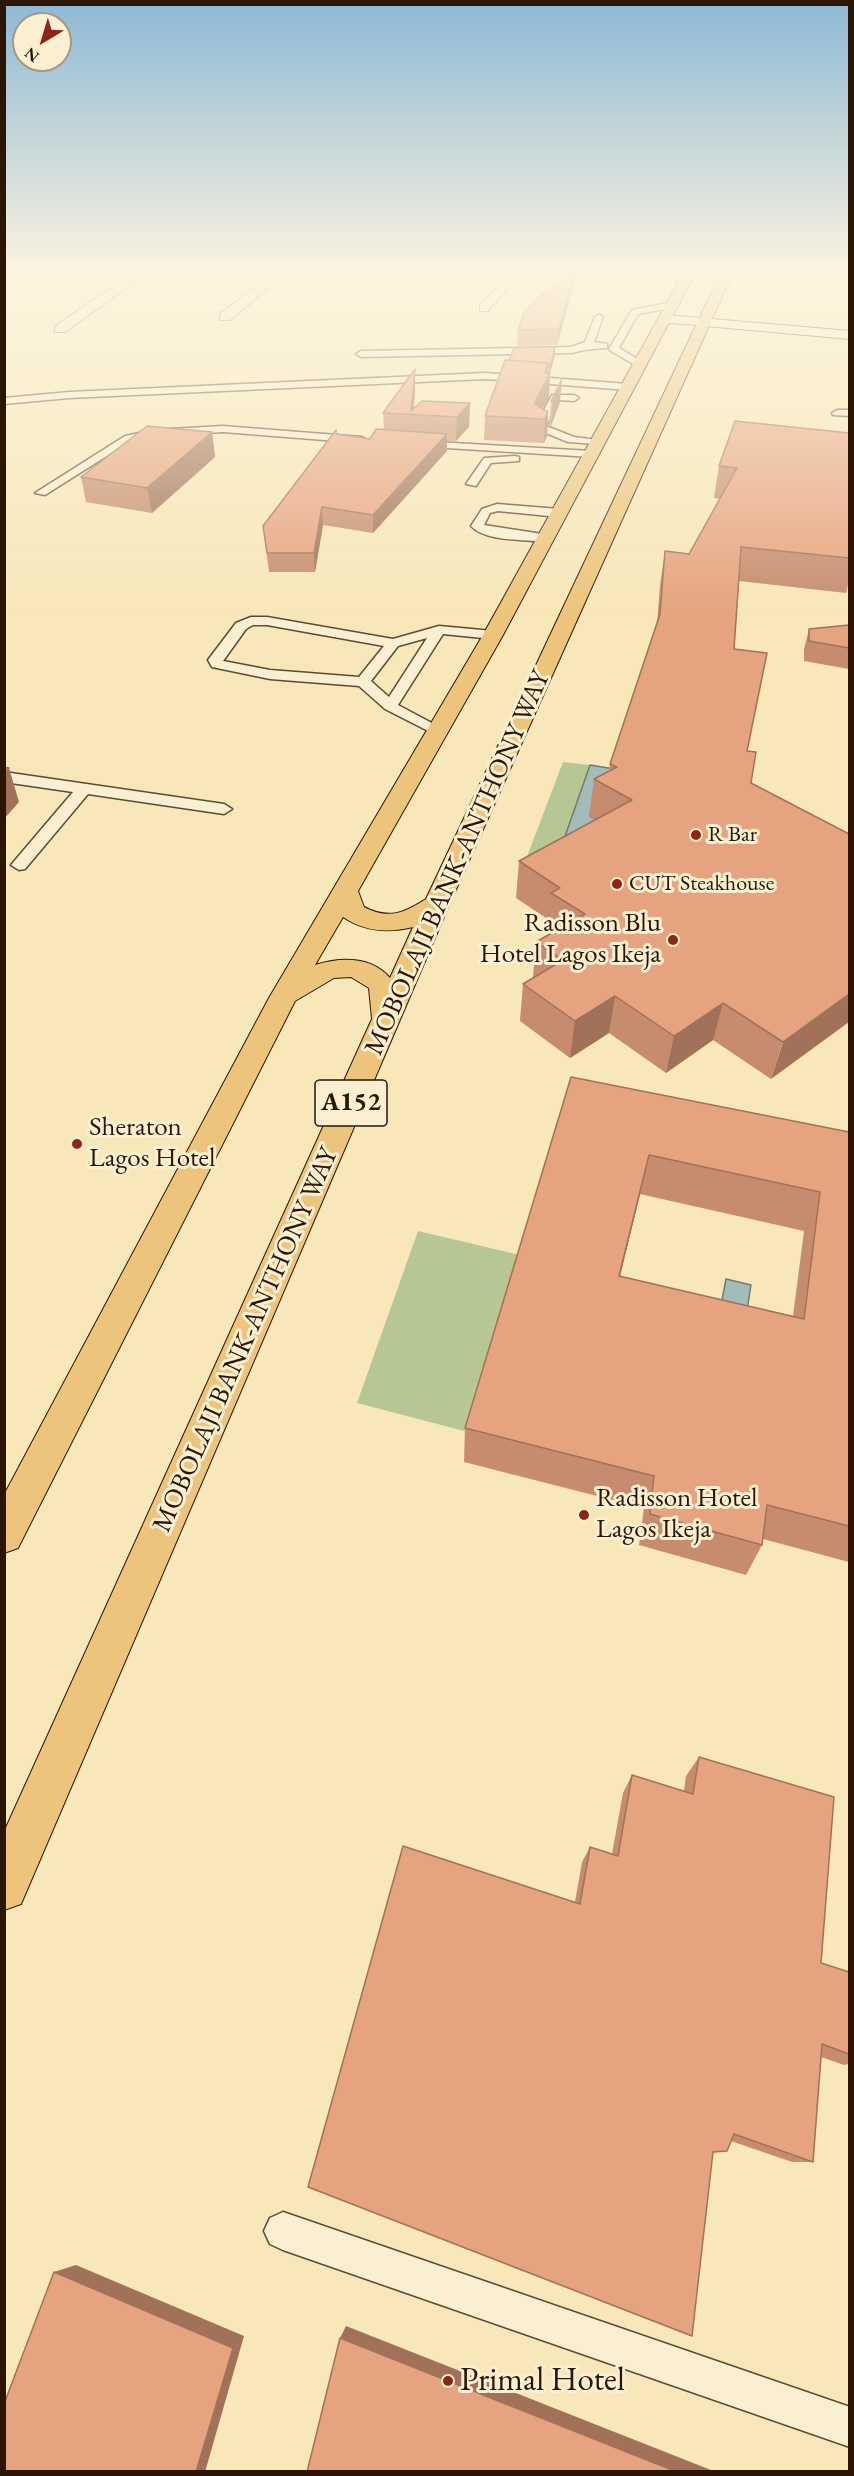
<!DOCTYPE html>
<html>
<head>
<meta charset="utf-8">
<style>
	body { margin:0 }
	#map { position:relative; width:854px; height:2476px; overflow:hidden; background:#f8e7b8; font-family:"EB Garamond",serif }
	canvas { display:block }
	.frame { position:absolute; inset:0; border:6px solid #2b1605; pointer-events:none }
	.north { position:absolute; left:12px; top:12px; width:60px; height:60px; box-sizing:border-box; background:#faefd1; border:2px solid #a7987f; border-radius:50%; rotate:218deg; font-size:16px; font-weight:700; line-height:24px; text-align:center; color:#2b1605 }
	.north::after { content:''; display:block; margin:auto; width:21px; height:27px; background:#8f2418; clip-path:polygon(50% 0,100% 100%,50% 72%,0 100%) }
</style>
</head>
<body>
<div id="map">
<canvas width="854" height="2476"></canvas>
<div class="frame"></div>
<div class="north">N</div>
</div>
<script>
const g = document.querySelector('canvas').getContext('2d');
g.lineJoin = 'round';
function fill(path, color) { g.fillStyle = color; g.fill(path, 'evenodd'); }
function stroke(path, color, width, dash) { g.strokeStyle = color; g.lineWidth = width; g.lineCap = dash ? 'butt' : 'round'; g.setLineDash(dash || []); g.stroke(path); }
function drawText(font, color, halo, rows, align = 'center') {
  g.font = font + ' "EB Garamond",serif'; g.lineWidth = 6; g.setLineDash([]); g.textBaseline = 'middle'; g.strokeStyle = halo; g.fillStyle = color; for (const [text, x, y, turn = 0] of rows) {
    g.save(); g.translate(x, y); g.rotate((+turn || 0) * Math.PI / 180); g.textAlign = isNaN(turn) ? turn : align; if (halo) g.strokeText(text, 0, 0); g.fillText(text, 0, 0); g.restore();
  }
}
fill(new Path2D(`
	M 563,762 L 590,765 L 564,839 L 520,875 Z
	M 418,1231 L 524,1256 L 472,1433 L 357,1403 Z`), '#b7c794');
const water = new Path2D(`
	M 590,765 L 663,777 L 590,816 L 613,830 L 564,839 Z
	M 726,1279 L 751,1285 L 742,1342 L 715,1336 Z`);
fill(water, '#a2bdb9');
stroke(water, '#727a71', 1.5);
const lane = new Path2D(`
	M 673,302 L 676,307 L 638,314 L 619,348 L 641,361 L 641,365 L 635,365 L 611,351 L 609,349 L 632,310 Z
	M 599,314 L 603,317 L 594,342 L 607,344 L 607,348 C 593,349 586,349 572,353 L 361,357 L 356,354 L 361,351 L 571,347 L 585,342 L 595,317 Z
	M 485,373 L 628,384 L 633,387 L 628,390 L 485,379 L 69,398 L 4,404 L 4,398 L 69,392 Z
	M 552,395 L 574,395 L 579,398 L 574,401 L 559,400 L 546,426 L 574,437 L 597,440 L 597,444 L 568,442 L 536,429 L 535,427 Z
	M 837,410 L 850,410 L 850,416 L 833,415 L 832,413 Z
	M 223,426 L 362,437 L 367,440 L 362,443 L 223,432 L 153,436 L 132,440 L 45,495 L 35,493 L 125,436 L 153,430 Z
	M 419,441 L 591,451 L 596,454 L 591,457 L 415,446 L 414,444 Z
	M 515,456 L 519,457 L 519,461 L 491,463 L 476,486 L 466,484 L 484,458 Z
	M 497,504 L 559,509 L 565,513 L 559,517 L 498,511 L 490,513 L 484,525 L 549,535 L 551,538 L 545,542 C 524,539 486,542 471,526 L 482,509 Z
	M 251,617 L 267,617 L 393,639 L 439,626 L 493,631 L 500,635 L 493,639 L 443,634 L 398,705 L 443,729 L 445,732 L 443,735 L 438,736 L 385,709 L 359,686 L 270,679 L 212,667 L 208,660 L 236,623 ZM 253,625 L 267,625 L 384,646 L 359,677 L 270,670 L 223,661 L 246,629 ZM 427,638 L 389,697 L 371,681 L 398,646 Z
	M 4,772 L 224,804 L 232,809 L 224,814 L 88,794 L 25,869 L 19,870 L 11,865 L 73,792 L 4,782 Z
	M 283,2212 L 850,2407 L 850,2447 L 283,2250 L 270,2244 L 264,2231 L 270,2218 Z`);
const street = new Path2D(`
	M 138,270 L 152,270 L 65,332 L 55,332 L 55,326 Z
	M 277,270 L 290,270 L 230,320 L 220,320 L 220,314 Z
	M 512,270 L 524,270 L 488,311 L 480,311 L 480,305 Z`);
const secondary = new Path2D(`
	M 666,315 L 850,331 L 850,339 L 661,322 L 660,319 Z`);
const primary = new Path2D(`
	M 685,270 L 697,270 L 503,635 L 358,891 L 364,907 C 389,920 404,913 426,899 L 722,270 L 734,270 L 450,903 L 21,1904 L 4,1910 L 4,1832 L 372,1019 L 369,988 L 351,977 L 334,978 L 295,1001 L 18,1548 L 4,1553 L 4,1495 L 269,998 L 483,635 ZM 343,917 C 365,932 388,933 413,927 L 390,978 C 371,956 341,957 315,965 Z`);
stroke(lane, '#5e4a32', 3);
stroke(street, '#5e4a32', 2);
stroke(secondary, '#2b1605', 2);
stroke(primary, '#2b1605', 2);
fill(lane, '#faefd1');
fill(street, '#faefd1');
fill(secondary, '#faefd1');
fill(primary, '#ecc47c');
fill(new Path2D(`
	M 576,278 L 557,345 L 517,346 L 518,330 Z
	M 555,356 L 550,373 L 549,397 L 543,409 L 548,412 L 547,436 L 544,443 L 484,440 L 485,416 L 509,360 Z
	M 415,369 L 415,392 L 414,409 L 470,403 L 469,427 L 456,441 L 447,441 L 447,451 L 373,533 L 323,525 L 315,572 L 269,572 L 263,526 L 336,430 L 337,434 L 370,439 L 384,430 L 383,413 Z
	M 551,401 L 560,402 L 551,426 L 549,425 Z
	M 212,432 L 215,457 L 152,513 L 86,502 L 81,477 Z
	M 849,433 L 849,581 L 846,593 L 739,581 L 734,649 L 751,783 L 849,834 L 771,1079 L 713,1040 L 666,1073 L 609,1033 L 570,1058 L 520,1021 L 523,984 L 533,978 L 536,942 L 552,933 L 548,930 L 549,920 L 516,898 L 519,861 L 596,820 L 589,816 L 594,779 L 609,771 L 610,764 L 657,624 L 660,585 L 665,551 L 689,554 L 720,499 L 714,498 L 719,466 Z
	M 849,625 L 849,669 L 804,661 L 804,649 L 809,629 Z
	M 571,1077 L 849,1132 L 849,1562 L 763,1539 L 762,1545 L 746,1575 L 639,1545 L 644,1508 L 464,1462 L 465,1428 ZM 640,1194 L 804,1231 L 793,1316 L 620,1276 Z
	M 699,1757 L 821,1963 L 849,1972 L 849,2064 L 844,2065 L 821,2057 L 813,2162 L 792,2162 L 731,2141 L 575,1902 L 582,1862 L 590,1847 L 612,1854 L 623,1793 L 632,1775 L 684,1791 L 686,1776 Z`), '#c68c6d');
fill(new Path2D(`
	M 575,270 L 576,270 L 576,278 L 557,345 L 559,329 Z
	M 555,347 L 555,356 L 549,376 L 550,367 Z
	M 548,363 L 547,380 L 550,373 L 549,397 L 538,418 L 534,404 Z
	M 415,369 L 415,392 L 413,415 L 411,414 Z
	M 562,379 L 560,402 L 551,426 L 553,402 Z
	M 470,403 L 469,427 L 456,441 L 457,417 Z
	M 548,412 L 547,436 L 544,443 L 545,419 Z
	M 212,432 L 215,457 L 152,513 L 147,488 Z
	M 447,434 L 447,451 L 373,533 L 373,515 Z
	M 322,507 L 323,525 L 315,572 L 314,553 Z
	M 9,768 L 19,802 L 4,819 L 4,773 Z
	M 849,994 L 849,1022 L 771,1079 L 783,1042 Z
	M 615,996 L 609,1033 L 570,1058 L 575,1021 Z
	M 723,1003 L 713,1040 L 666,1073 L 674,1036 Z
	M 649,1155 L 640,1194 L 611,1313 L 619,1276 Z
	M 76,2265 L 244,2336 L 205,2472 L 196,2472 L 54,2272 Z
	M 346,2326 L 716,2472 L 677,2472 L 340,2338 Z`), '#a17259');
const building = new Path2D(`
	M 569,270 L 575,270 L 559,329 L 518,330 L 524,312 Z
	M 555,347 L 550,367 L 548,367 L 548,363 L 509,360 L 514,348 Z
	M 505,360 L 548,363 L 545,373 L 550,373 L 534,404 L 548,412 L 545,419 L 485,416 Z
	M 415,369 L 411,411 L 422,401 L 470,403 L 457,417 L 383,413 Z
	M 562,379 L 553,402 L 551,401 Z
	M 735,421 L 849,433 L 849,558 L 741,547 L 734,649 L 767,653 L 747,751 L 756,752 L 751,783 L 849,834 L 849,994 L 783,1042 L 723,1003 L 674,1036 L 615,996 L 575,1021 L 523,984 L 563,960 L 536,942 L 585,914 L 551,893 L 560,888 L 519,861 L 632,800 L 594,779 L 617,767 L 610,764 L 660,614 L 665,551 L 689,554 L 737,468 L 719,466 Z
	M 147,426 L 212,432 L 147,488 L 81,477 Z
	M 376,429 L 447,434 L 373,515 L 322,507 L 314,553 L 267,553 L 263,526 L 336,430 L 336,434 L 370,439 Z
	M 849,625 L 849,648 L 809,641 L 809,629 Z
	M 4,767 L 9,768 L 4,773 Z
	M 571,1077 L 849,1132 L 849,1526 L 767,1505 L 762,1545 L 650,1514 L 654,1476 L 465,1428 ZM 649,1155 L 820,1192 L 804,1319 L 619,1276 Z
	M 699,1757 L 834,1797 L 821,1963 L 849,1972 L 849,2054 L 822,2044 L 813,2162 L 734,2134 L 727,2151 L 713,2152 L 692,2336 L 308,2187 L 403,1846 L 580,1904 L 590,1847 L 618,1856 L 632,1775 L 693,1794 Z
	M 54,2272 L 233,2348 L 196,2472 L 4,2472 L 4,2404 Z
	M 340,2338 L 677,2472 L 307,2472 Z`);
fill(building, '#e6a37f');
stroke(building, '#a17259', 1.5);
const sky = g.createLinearGradient(0, 0, 0, 617);
sky.addColorStop(0, '#8cb8d5');
sky.addColorStop(0.44, '#fcf4df');
sky.addColorStop(1, '#fcf4df00');
g.fillStyle = sky;
g.fillRect(0, 0, 854, 617);
for (const [x, y, r, color] of [
	[696,835,6,"#8f2418"],
	[617,884,6,"#8f2418"],
	[673,940,6,"#8f2418"],
	[77,1144,6,"#8f2418"],
	[584,1515,6,"#8f2418"],
	[448,2381,6,"#8f2418"]
]) { const dot = new Path2D(); dot.arc(x, y, r, 0, 2 * Math.PI); g.fillStyle = color; g.fill(dot); stroke(dot, '#faefd1', 2); }
drawText('22px', '#2b1605', '#faefd1', [
	["R Bar",708,835],
	["CUT Steakhouse",629,884]
], 'left');
for (const [x, y, w] of [
	[351,1103,72]
]) { const box = new Path2D(); box.roundRect(x - w / 2, y - 23, w, 46, 4.5); g.fillStyle = '#faefd1'; g.fill(box); stroke(box, '#2b1605', 1.5); }
drawText('bold 26px', '#2b1605', null, [
	["A152",351,1103]
]);
drawText('27px', '#2b1605', '#faefd1', [
	["MOBOLAJI BANK-ANTHONY WAY",458,863,-66],
	["MOBOLAJI BANK-ANTHONY WAY",246,1340,-66]
]);
drawText('27px', '#2b1605', '#faefd1', [
	["Radisson Blu",661,924,"right"],
	["Hotel Lagos Ikeja",661,955,"right"],
	["Sheraton",89,1128],
	["Lagos Hotel",89,1159],
	["Radisson Hotel",596,1499],
	["Lagos Ikeja",596,1530]
], 'left');
drawText('33px', '#2b1605', '#faefd1', [
	["Primal Hotel",460,2381]
], 'left');
</script>
</body>
</html>
